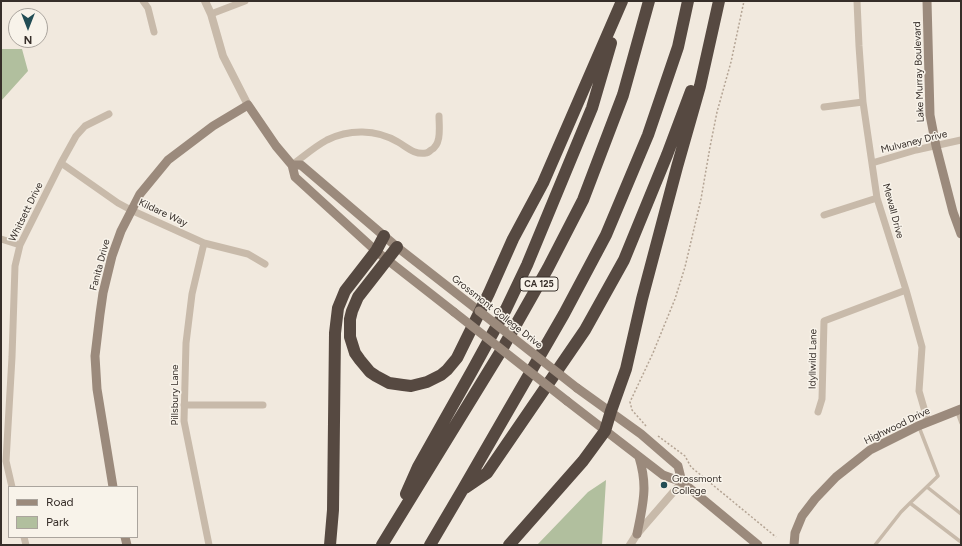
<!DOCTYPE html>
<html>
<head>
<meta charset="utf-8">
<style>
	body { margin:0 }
	#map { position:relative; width:962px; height:546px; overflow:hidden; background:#f1e9de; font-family:Figtree,sans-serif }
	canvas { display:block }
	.frame { position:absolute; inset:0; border:2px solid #362e29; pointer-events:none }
	.legend { position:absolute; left:8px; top:486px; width:130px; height:52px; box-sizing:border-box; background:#f8f3ea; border:1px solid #aaa49d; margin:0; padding:5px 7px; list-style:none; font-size:12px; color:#362e29 }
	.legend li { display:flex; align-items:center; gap:8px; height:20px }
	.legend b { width:20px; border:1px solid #aaa49d }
	.north { position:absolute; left:8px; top:8px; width:40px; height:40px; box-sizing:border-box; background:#f8f3ea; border:1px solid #aaa49d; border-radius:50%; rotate:180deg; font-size:11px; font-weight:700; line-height:16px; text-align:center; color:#362e29 }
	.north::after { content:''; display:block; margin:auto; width:14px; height:18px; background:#224d55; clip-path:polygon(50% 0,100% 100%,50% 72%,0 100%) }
</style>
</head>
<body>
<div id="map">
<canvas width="962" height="546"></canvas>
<div class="frame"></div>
<ul class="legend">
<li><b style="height:5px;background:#9b8a7c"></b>Road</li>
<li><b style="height:11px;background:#b1bf9e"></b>Park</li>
</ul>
<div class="north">N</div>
</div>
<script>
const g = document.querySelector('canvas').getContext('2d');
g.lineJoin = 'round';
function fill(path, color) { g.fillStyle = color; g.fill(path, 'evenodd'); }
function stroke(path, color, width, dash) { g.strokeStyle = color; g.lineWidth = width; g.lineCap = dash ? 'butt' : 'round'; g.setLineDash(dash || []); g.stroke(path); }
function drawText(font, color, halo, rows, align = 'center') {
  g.font = font + ' Figtree,sans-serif'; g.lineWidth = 3; g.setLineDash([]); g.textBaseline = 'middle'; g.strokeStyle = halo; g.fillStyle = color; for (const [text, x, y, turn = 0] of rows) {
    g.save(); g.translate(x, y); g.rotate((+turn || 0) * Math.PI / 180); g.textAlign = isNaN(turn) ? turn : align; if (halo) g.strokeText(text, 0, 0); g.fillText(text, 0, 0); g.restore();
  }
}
fill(new Path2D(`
	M 1,49 L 22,49 L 28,71 L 1,101 Z
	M 606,480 L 602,545 L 537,545 L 588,492 Z`), '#b1bf9e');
stroke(new Path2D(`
	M 646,426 L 632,410 L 630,402 L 653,353 L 675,299 L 685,267 L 701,199 L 710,147 L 717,112 L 731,62 L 744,1
	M 658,436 L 685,456 L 691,467 L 776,537`), '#b4a494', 1.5, [2, 2]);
stroke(new Path2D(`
	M 957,412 L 961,423
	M 919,427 L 938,476 L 910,503 L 961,542
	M 927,487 L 961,514
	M 875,545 L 901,512 L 910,503`), '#c8baaa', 3.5);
stroke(new Path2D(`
	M 143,1 L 148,8 L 154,32
	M 857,1 L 859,46 L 863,102 L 877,198 L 906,290 L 922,347 L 919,391 L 928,422
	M 211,14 L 245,1
	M 824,107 L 863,102
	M 61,163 L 118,203 L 131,210 L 204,243 L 248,254 L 265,264
	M 872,163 L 916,150 L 961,140
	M 292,165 C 303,157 314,147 327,140 C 349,129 376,129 398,142 C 407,147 414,155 426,153 C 427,153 430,151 431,150 C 442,144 439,127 439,116
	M 824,215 L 877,198
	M 1,239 L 20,245
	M 204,243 L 192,294 L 186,343 L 184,421 L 209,545
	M 184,405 L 263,405
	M 818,412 L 822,399 L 824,321 L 906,290
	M 12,487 L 6,461 L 12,357 L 15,266 L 20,245 L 61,163 L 76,136 L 85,126 L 109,114
	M 24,537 L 26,545`), '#c8baaa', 7);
stroke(new Path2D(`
	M 205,1 L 211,14 L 223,56 L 248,105
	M 630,545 L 637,534 L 682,482`), '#c8baaa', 8);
stroke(new Path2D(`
	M 927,1 L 930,115 L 936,146 L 953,212 L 961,234
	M 292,165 L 301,165 L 397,247 L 479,311
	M 577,388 L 641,434 L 678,466 L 682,482
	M 567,401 L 663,475 L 682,482 L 758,545
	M 113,487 L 97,389 L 95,356 L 100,314 L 103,293 L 112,256 L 121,231 L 140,194 L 168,160 L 213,126 L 248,105 L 276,146 L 292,165 L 295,177 L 376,251 L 454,312
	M 637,534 C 640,519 644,503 644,488 C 644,477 642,467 639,457
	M 125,537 L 127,545
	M 794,545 L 795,533 L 802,516 L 815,499 L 836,477 L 870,450 L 918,426 L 961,409`), '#9b8a7c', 9);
stroke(new Path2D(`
	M 397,247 L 358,297 L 352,311 L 350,319 L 350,337 L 355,353 L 360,360 L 370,372 L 376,376 L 389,383 L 403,385 L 411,386 L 427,382 L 441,375 L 447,370 L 457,358 L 489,293 L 513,239 L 543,183 L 622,1
	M 465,488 L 487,473 L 585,330 L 624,260 L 667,155 L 691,91
	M 406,494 L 418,467 L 472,371 L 506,309 L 527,265 L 592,108 L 611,43
	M 330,545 L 333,510 L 335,333 L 338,308 L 345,291 L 376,251 L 384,236
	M 382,545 L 501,351 L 548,268 L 583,200 L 623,95 L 649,1
	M 430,545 L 463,489 L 564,314 L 606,235 L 648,135 L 678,47 L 688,1
	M 509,545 L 583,461 L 605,431 L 611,411 L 626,369 L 642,299 L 677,167 L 700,86 L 719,1`), '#564941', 12);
stroke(new Path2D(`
	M 479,311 L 577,388
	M 454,312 L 567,401`), '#9b8a7c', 9);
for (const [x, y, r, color] of [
	[664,485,4,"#224d55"]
]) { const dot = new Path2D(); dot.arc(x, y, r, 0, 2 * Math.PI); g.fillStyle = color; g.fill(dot); stroke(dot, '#f8f3ea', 1.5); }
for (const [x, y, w] of [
	[539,284,38]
]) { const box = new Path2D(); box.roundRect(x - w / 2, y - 7, w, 14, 3); g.fillStyle = '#f8f3ea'; g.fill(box); stroke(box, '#362e29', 1); }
drawText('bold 9px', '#362e29', null, [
	["CA 125",539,284]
]);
drawText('10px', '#362e29', '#f8f3ea', [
	["Lake Murray Boulevard",919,72,-92],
	["Mulvaney Drive",914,142,-14],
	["Mewall Drive",893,211,75],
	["Whitsett Drive",26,212,-64],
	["Kildare Way",163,213,25],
	["Fanita Drive",100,265,-75],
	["Grossmont College Drive",497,312,38],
	["Idyllwild Lane",813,359,-89],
	["Pillsbury Lane",175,395,-90],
	["Highwood Drive",897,426,-26]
]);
drawText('10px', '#362e29', '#f8f3ea', [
	["Grossmont",672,479],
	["College",672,491]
], 'left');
</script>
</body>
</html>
